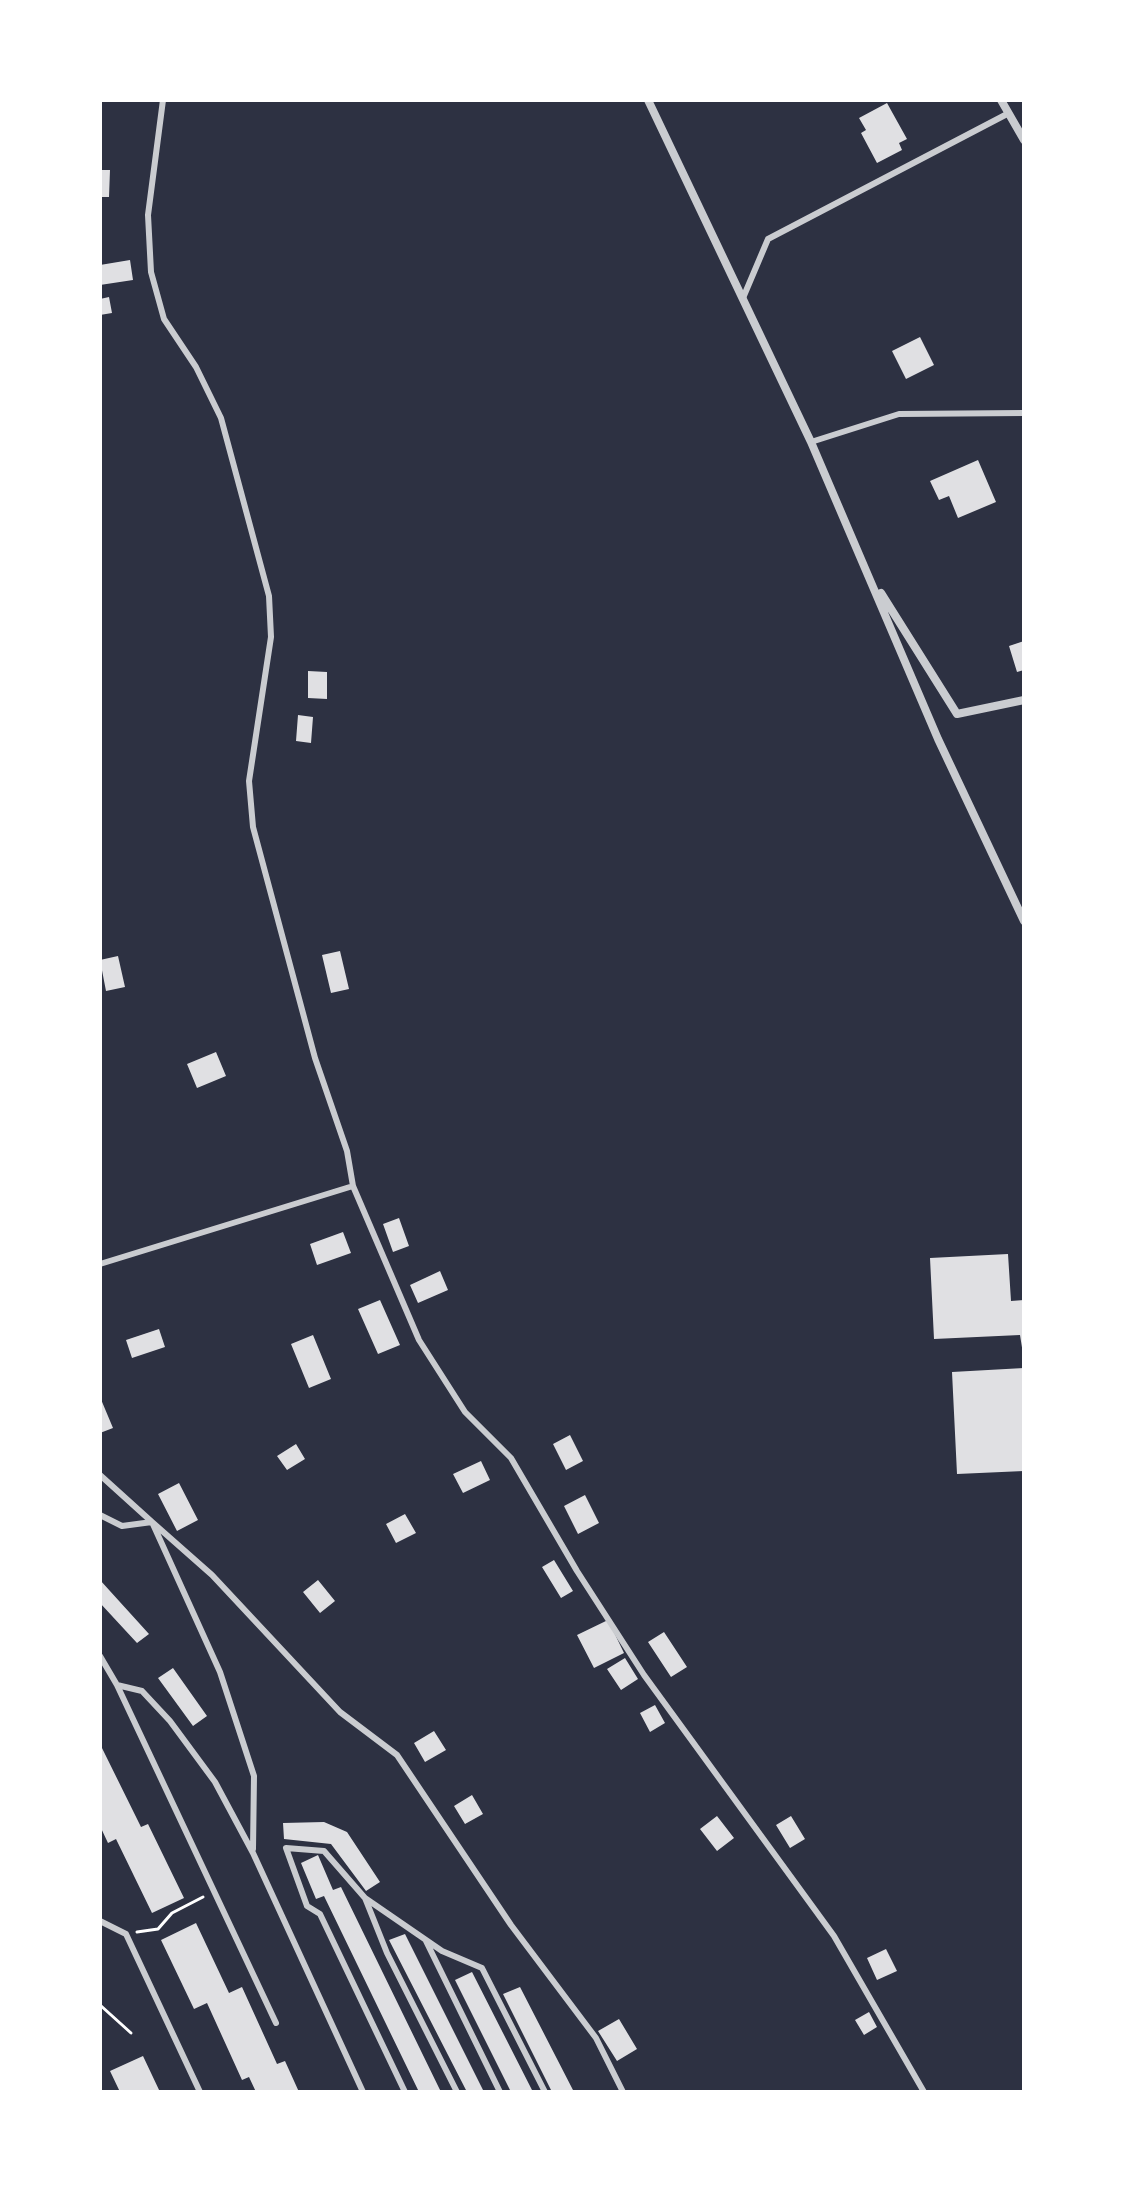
<!DOCTYPE html>
<html>
<head>
<meta charset="utf-8">
<style>
	body { margin:0 }
	#map { position:relative; width:1124px; height:2192px; overflow:hidden; background:#2d3142; font-family:"PT Sans Narrow",sans-serif }
	canvas { display:block }
	.frame { position:absolute; inset:0; border:102px solid #fff; pointer-events:none }
</style>
</head>
<body>
<div id="map">
<canvas width="1124" height="2192"></canvas>
<div class="frame"></div>
</div>
<script>
const g = document.querySelector('canvas').getContext('2d');
g.lineJoin = 'round';
function fill(path, color) { g.fillStyle = color; g.fill(path, 'evenodd'); }
function stroke(path, color, width, dash) { g.strokeStyle = color; g.lineWidth = width; g.lineCap = dash ? 'butt' : 'round'; g.setLineDash(dash || []); g.stroke(path); }
fill(new Path2D(`
	M 887,103 L 907,139 L 899,143 L 902,150 L 877,163 L 861,133 L 866,130 L 859,118 Z
	M 100,170 L 110,170 L 109,197 L 100,197 Z
	M 130,260 L 133,280 L 100,285 L 100,265 Z
	M 109,297 L 112,313 L 100,315 L 100,299 Z
	M 920,337 L 934,365 L 906,379 L 892,351 Z
	M 978,460 L 996,502 L 958,518 L 949,496 L 939,500 L 930,481 Z
	M 1024,641 L 1024,670 L 1017,672 L 1009,646 Z
	M 308,671 L 327,672 L 327,699 L 308,698 Z
	M 298,715 L 313,717 L 311,743 L 296,741 Z
	M 340,951 L 349,989 L 331,993 L 322,955 Z
	M 118,956 L 125,987 L 106,991 L 100,960 Z
	M 216,1052 L 226,1076 L 197,1088 L 187,1064 Z
	M 399,1218 L 409,1246 L 393,1252 L 383,1224 Z
	M 343,1232 L 351,1253 L 317,1265 L 310,1244 Z
	M 1008,1254 L 1011,1301 L 1024,1300 L 1024,1360 L 1020,1335 L 934,1339 L 930,1258 Z
	M 440,1271 L 448,1290 L 418,1303 L 410,1285 Z
	M 380,1300 L 400,1345 L 378,1354 L 358,1309 Z
	M 159,1329 L 165,1347 L 132,1358 L 126,1340 Z
	M 313,1335 L 331,1379 L 309,1388 L 291,1344 Z
	M 1024,1368 L 1024,1471 L 957,1474 L 952,1372 Z
	M 100,1397 L 113,1428 L 100,1433 Z
	M 570,1435 L 583,1461 L 566,1470 L 553,1444 Z
	M 296,1444 L 305,1459 L 287,1470 L 277,1456 Z
	M 481,1461 L 490,1480 L 463,1493 L 453,1474 Z
	M 179,1483 L 198,1520 L 177,1531 L 158,1494 Z
	M 585,1495 L 599,1523 L 578,1534 L 564,1506 Z
	M 405,1514 L 416,1533 L 396,1543 L 386,1524 Z
	M 554,1560 L 573,1591 L 561,1598 L 542,1567 Z
	M 100,1580 L 149,1634 L 137,1643 L 100,1603 Z
	M 318,1580 L 335,1601 L 320,1613 L 303,1592 Z
	M 608,1620 L 624,1653 L 594,1668 L 577,1635 Z
	M 664,1632 L 687,1667 L 671,1677 L 648,1642 Z
	M 625,1658 L 638,1679 L 621,1690 L 607,1669 Z
	M 173,1668 L 207,1716 L 193,1726 L 158,1678 Z
	M 655,1705 L 665,1723 L 650,1732 L 640,1713 Z
	M 434,1731 L 446,1750 L 425,1762 L 414,1743 Z
	M 100,1744 L 141,1827 L 148,1824 L 184,1898 L 152,1913 L 116,1839 L 108,1843 L 100,1826 Z
	M 472,1795 L 483,1814 L 465,1824 L 454,1806 Z
	M 717,1816 L 734,1838 L 717,1851 L 700,1829 Z
	M 791,1816 L 805,1839 L 790,1848 L 776,1825 Z
	M 324,1822 L 347,1832 L 380,1882 L 366,1891 L 331,1844 L 284,1839 L 283,1823 Z
	M 318,1855 L 333,1890 L 341,1887 L 441,2092 L 419,2092 L 324,1896 L 316,1899 L 301,1863 Z
	M 196,1923 L 229,1993 L 242,1987 L 277,2064 L 285,2061 L 299,2092 L 256,2092 L 249,2077 L 242,2080 L 207,2003 L 194,2009 L 161,1940 Z
	M 405,1934 L 484,2092 L 467,2092 L 389,1940 Z
	M 886,1949 L 897,1971 L 877,1980 L 867,1958 Z
	M 472,1972 L 533,2092 L 511,2092 L 455,1980 Z
	M 520,1987 L 574,2092 L 552,2092 L 503,1994 Z
	M 869,2012 L 877,2027 L 864,2035 L 855,2020 Z
	M 619,2019 L 637,2049 L 617,2061 L 598,2031 Z
	M 143,2056 L 160,2092 L 120,2092 L 110,2071 Z`), '#e0e0e3');
stroke(new Path2D(`
	M 137,1932 L 158,1929 L 172,1913 L 203,1897
	M 100,2005 L 131,2033`), '#fff', 3);
stroke(new Path2D(`
	M 743,298 L 768,239 L 1009,113
	M 811,442 L 899,414 L 1024,413
	M 353,1186 L 419,1340 L 465,1412 L 511,1458 L 577,1571 L 644,1675 L 834,1936 L 924,2092
	M 100,1264 L 353,1186 L 347,1151 L 315,1058 L 253,827 L 249,781 L 271,637 L 269,596 L 221,418 L 196,367 L 164,319 L 151,272 L 148,215 L 163,100
	M 100,1475 L 152,1522 L 220,1672 L 254,1776 L 253,1849
	M 100,1515 L 122,1526 L 152,1522 L 212,1575 L 340,1712 L 397,1755 L 511,1925 L 596,2038 L 623,2092
	M 100,1656 L 117,1685 L 142,1691 L 170,1721 L 215,1782 L 253,1853 L 363,2092
	M 117,1685 L 276,2023
	M 365,1898 L 387,1953 L 457,2092
	M 100,1921 L 126,1934 L 200,2092
	M 426,1941 L 500,2092
	M 405,2092 L 320,1914 L 307,1906 L 286,1848 L 324,1851 L 365,1898 L 442,1951 L 482,1968 L 545,2092`), '#caccd0', 6);
stroke(new Path2D(`
	M 648,100 L 811,442 L 938,739 L 1024,921
	M 1001,100 L 1024,140
	M 881,593 L 957,714 L 1024,700`), '#caccd0', 8);
</script>
</body>
</html>
